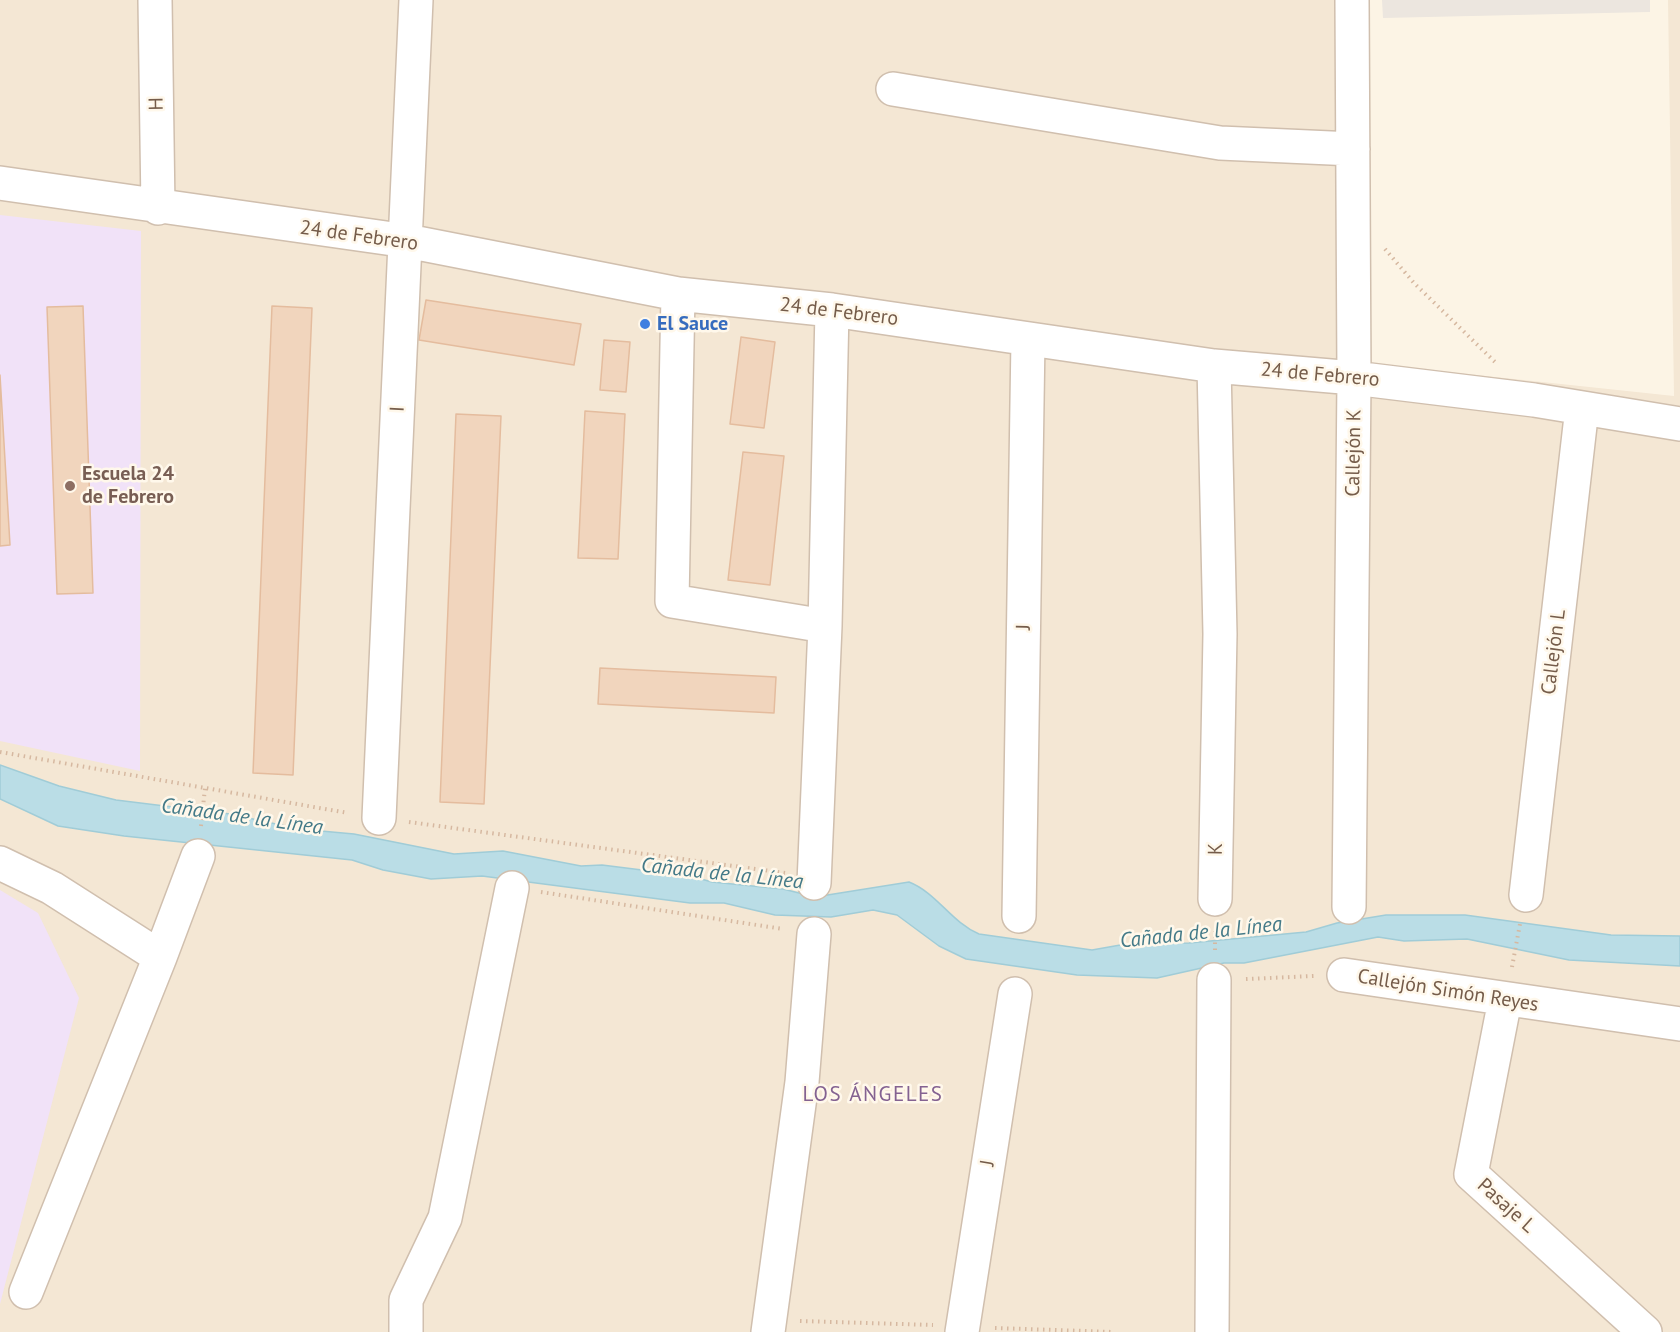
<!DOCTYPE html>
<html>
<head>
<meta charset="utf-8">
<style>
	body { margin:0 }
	canvas { display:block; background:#fcf4e5 }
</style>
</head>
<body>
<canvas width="1680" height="1332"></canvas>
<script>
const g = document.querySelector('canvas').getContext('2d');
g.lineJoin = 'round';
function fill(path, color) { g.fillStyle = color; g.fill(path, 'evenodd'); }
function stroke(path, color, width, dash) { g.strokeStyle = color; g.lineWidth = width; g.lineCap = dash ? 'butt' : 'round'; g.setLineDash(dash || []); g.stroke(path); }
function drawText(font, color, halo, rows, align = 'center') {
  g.font = font + ' "PT Sans",sans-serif'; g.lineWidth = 5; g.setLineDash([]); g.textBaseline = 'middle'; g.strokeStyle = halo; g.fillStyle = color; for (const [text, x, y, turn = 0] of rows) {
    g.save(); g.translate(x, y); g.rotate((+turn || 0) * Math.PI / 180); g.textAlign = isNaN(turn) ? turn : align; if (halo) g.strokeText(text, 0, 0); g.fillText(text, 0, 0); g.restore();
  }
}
fill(new Path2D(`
	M 0,0 L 1358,0 L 1354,362 L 1674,396 L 1668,0 L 1680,0 L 1680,1332 L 0,1332 Z`), '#f4e7d4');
fill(new Path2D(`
	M 1382,0 L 1650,0 L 1650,12 L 1383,18 Z`), '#ece6df');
fill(new Path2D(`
	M 0,215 L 141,231 L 140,771 L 0,741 Z
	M 0,890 L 38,913 L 79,998 L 0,1304 Z`), '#f1e2f8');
const water = new Path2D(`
	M 0,765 L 59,786 L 116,800 L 230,814 L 299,829 L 354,834 L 454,854 L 503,851 L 581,866 L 602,865 L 690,876 L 712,882 L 783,889 L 815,897 L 909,882 C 937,893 951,922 979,934 L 1092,950 L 1126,944 L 1189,943 L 1306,932 L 1337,923 L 1386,915 L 1465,915 L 1611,935 L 1680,936 L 1680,966 L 1569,960 L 1467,939 L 1404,941 L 1378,937 L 1244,963 L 1224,963 L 1157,978 L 1077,975 L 966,959 L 939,946 L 897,915 L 873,910 L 831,917 L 775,915 L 724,903 L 690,903 L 482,876 L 431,879 L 383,870 L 352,860 L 124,836 L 58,826 L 0,799 Z`);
fill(water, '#badde6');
stroke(water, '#a0ccd7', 1.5);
const building = new Path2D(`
	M 426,300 L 581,324 L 574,365 L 419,340 Z
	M 83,306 L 93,593 L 57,594 L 47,307 Z
	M 272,306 L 312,308 L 293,775 L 253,773 Z
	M 741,337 L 775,342 L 764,428 L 730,424 Z
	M 604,340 L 630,342 L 626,392 L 600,390 Z
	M 0,375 L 10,545 L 0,546 Z
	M 585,411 L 625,414 L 618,559 L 578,558 Z
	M 456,414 L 501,416 L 484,804 L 440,802 Z
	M 743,452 L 784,456 L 770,585 L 728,580 Z
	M 600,668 L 776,677 L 774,713 L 598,704 Z`);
fill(building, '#f1d5bd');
stroke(building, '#e4bc9e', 1.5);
const minor = new Path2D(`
	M 155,0 L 158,208
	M 893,89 L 1220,143 L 1353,149
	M 0,183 L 407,241 L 678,294 L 832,310 L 1214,366 L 1354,378 L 1534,400 L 1680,424
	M 678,294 L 672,601 L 825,626
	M 1214,366 L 1220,634 L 1215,899
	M 379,818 L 416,0
	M 0,863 L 52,888 L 160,957
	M 814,883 L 825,626 L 832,310
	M 1526,895 L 1582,408
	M 1349,907 L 1354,378 L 1352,0
	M 1019,916 L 1028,339
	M 1344,975 L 1680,1024
	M 1505,1000 L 1471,1174 L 1645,1332
	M 26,1292 L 160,957 L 198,856
	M 406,1332 L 406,1300 L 445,1218 L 512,888
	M 768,1332 L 802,1082 L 814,934
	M 962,1332 L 1015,994
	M 1212,1332 L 1214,980`);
stroke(minor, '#d0bfae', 36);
stroke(new Path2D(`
	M 1385,249 L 1414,283 L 1495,362
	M 0,752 L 348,813
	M 409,822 L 785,873
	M 201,826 L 205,788
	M 541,892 L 783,929
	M 1215,950 L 1215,931
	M 1512,967 L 1520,924
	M 1246,979 L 1314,976
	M 800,1321 L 933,1325
	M 995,1328 L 1114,1332`), '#d6b8a0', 4, [1.5, 4.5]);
stroke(minor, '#fff', 33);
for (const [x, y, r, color] of [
	[645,324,6,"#3f7fe0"],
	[70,486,6,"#8d6e63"]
]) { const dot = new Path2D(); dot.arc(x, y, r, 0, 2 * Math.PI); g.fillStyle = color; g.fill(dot); stroke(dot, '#fff8eb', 2); }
drawText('20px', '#755c4a', '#fff8eb', [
	["H",157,104,-91],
	["24 de Febrero",359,236,8],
	["24 de Febrero",839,312,7],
	["24 de Febrero",1320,375,5],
	["I",398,409,-87],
	["Callejón K",1354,453,-89],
	["J",1024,627,-89],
	["Callejón L",1554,652,-83],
	["K",1216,849,-89],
	["Callejón Simón Reyes",1448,991,9],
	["J",988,1163,-81],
	["Pasaje L",1506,1206,42]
]);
drawText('bold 20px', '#366cbe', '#fff8eb', [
	["El Sauce",657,324]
], 'left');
drawText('bold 20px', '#785e54', '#fff8eb', [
	["Escuela 24",82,474],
	["de Febrero",82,497]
], 'left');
drawText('italic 21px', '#447a88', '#fff8eb', [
	["Cañada de la Línea",242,817,8],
	["Cañada de la Línea",722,874,6],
	["Cañada de la Línea",1201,933,-6]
]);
g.letterSpacing = '1.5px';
drawText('21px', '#846291', '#fff8eb', [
	["LOS ÁNGELES",873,1095]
]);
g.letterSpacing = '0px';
</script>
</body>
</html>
